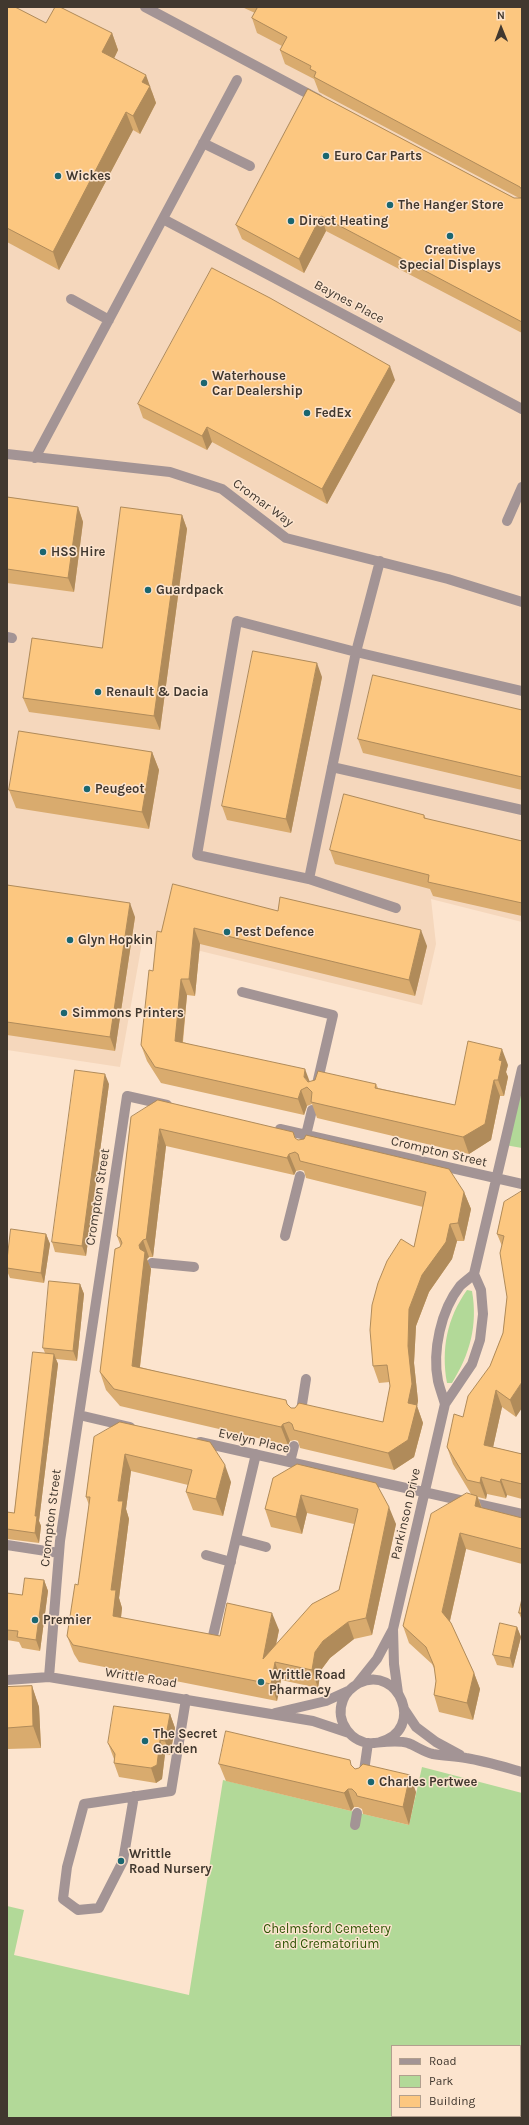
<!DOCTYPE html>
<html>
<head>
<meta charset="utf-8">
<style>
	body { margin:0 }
	#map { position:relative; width:529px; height:2125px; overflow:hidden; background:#fce4ce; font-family:Karla,sans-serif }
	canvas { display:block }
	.frame { position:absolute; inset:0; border:8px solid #41382f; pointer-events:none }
	.legend { position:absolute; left:391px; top:2045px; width:130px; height:72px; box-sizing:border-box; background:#fce4ce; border:1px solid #b19f8e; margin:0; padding:5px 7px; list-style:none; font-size:12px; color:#41382f }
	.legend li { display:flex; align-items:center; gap:8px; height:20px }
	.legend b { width:20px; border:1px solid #b19f8e }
	.north { position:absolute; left:481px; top:8px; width:40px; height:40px; -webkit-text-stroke:3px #fce4ce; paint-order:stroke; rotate:359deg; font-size:11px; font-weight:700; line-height:16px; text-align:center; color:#41382f }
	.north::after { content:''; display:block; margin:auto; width:14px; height:18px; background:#41382f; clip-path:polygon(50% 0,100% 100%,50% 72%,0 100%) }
</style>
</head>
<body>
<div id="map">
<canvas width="529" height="2125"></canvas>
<div class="frame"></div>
<ul class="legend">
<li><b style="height:5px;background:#a39495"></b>Road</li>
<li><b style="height:11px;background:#b2d998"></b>Park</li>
<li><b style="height:11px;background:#fcc780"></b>Building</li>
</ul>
<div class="north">N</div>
</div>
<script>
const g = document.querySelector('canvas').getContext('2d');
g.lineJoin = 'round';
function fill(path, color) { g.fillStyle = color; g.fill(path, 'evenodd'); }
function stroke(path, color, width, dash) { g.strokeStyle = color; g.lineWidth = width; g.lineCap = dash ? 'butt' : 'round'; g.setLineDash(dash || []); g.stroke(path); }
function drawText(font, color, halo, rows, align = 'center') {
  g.font = font + ' Karla,sans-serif'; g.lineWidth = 3; g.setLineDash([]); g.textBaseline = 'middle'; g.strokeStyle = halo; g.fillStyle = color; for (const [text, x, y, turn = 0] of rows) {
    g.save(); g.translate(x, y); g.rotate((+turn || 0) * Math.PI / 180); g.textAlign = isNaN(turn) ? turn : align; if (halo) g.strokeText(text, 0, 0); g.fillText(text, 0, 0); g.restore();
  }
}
fill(new Path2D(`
	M 7,7 L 522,7 L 522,922 L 431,899 L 436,944 L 422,1005 L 143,937 L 120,1067 L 7,1050 Z`), '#f5d7bc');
fill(new Path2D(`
	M 522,1083 L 522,1148 L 505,1145 Z
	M 467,1290 L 472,1291 C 478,1325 470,1354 452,1383 L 447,1383 C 441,1349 447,1318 467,1290 Z
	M 422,1767 L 522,1793 L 522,2118 L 7,2118 L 7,1906 L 24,1910 L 14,1955 L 189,1995 L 223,1780 L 409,1825 ZM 392,2046 L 520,2046 L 520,2116 L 392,2116 Z`), '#b2d998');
stroke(new Path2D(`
	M 145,7 L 318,99
	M 203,143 L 250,166
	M 163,219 L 522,409
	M 71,299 L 109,320
	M 7,454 L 170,472 L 222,489 L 286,538 L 448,579 L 522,602
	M 35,458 L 237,80
	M 507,521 L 522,487
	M 380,561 L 356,652 L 309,879 L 197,855 L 237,621 L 356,652 L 522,691
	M 7,637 L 12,638
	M 332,767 L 522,810
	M 309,879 L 396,908
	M 242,992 L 333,1015 L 317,1084
	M 280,1129 L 522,1184
	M 306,1135 L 312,1110
	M 285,1236 L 300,1176
	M 152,1263 L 194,1267
	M 474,1274 L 522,1069
	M 79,1415 L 130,1427
	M 300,1417 L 306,1379
	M 200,1442 L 522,1514
	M 290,1462 L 294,1446
	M 236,1539 L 266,1547
	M 7,1545 L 59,1553
	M 206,1555 L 231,1562
	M 393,1629 L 445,1404 L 472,1364 L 480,1340 L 483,1314 L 481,1290 L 474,1274 C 470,1278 464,1282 460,1286 C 441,1310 432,1351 438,1381 C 440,1389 443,1397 445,1404
	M 212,1640 L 256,1454
	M 49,1677 L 60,1541 L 127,1096 L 167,1105
	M 7,1680 L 49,1677 L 313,1721 L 349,1733
	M 357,1684 L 377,1659 L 393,1629 L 394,1664 L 398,1693
	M 404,1709 L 416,1727 L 436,1742 L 460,1755
	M 275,1713 L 326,1701 L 348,1691
	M 380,1742 C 426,1730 399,1664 359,1683 C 352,1687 346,1692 343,1700 C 334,1721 352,1745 374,1743 C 384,1742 398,1740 408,1743 C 416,1746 424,1752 433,1754 C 444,1756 455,1756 466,1758 C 485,1761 504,1767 522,1772
	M 363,1778 L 368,1743
	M 134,1796 L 123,1861 L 99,1908 L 78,1910 L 63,1899 L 67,1867 L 84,1804 L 171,1791 L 186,1699
	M 355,1825 L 357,1813`), '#a39495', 10);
fill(new Path2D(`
	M 7,7 L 46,23 L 112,33 L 118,50 L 114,58 L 152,92 L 156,103 L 140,134 L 133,130 L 59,270 L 7,242 Z
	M 242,7 L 522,7 L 522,333 L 326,231 L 304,273 L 242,239 L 236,225 L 308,89 L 514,198 L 519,198 L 319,92 L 314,79 L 285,64 L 280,50 L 282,46 L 257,33 L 252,18 L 255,13 Z
	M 395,380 L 327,504 L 212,442 L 207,450 L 143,418 L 138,404 Z
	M 7,497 L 78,507 L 83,522 L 74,592 L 7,583 Z
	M 182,515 L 187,529 L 160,730 L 29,712 L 23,698 L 102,648 Z
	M 322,677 L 291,833 L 227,820 L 222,806 Z
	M 522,710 L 522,790 L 363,753 L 358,739 Z
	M 152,752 L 159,770 L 149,829 L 16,808 L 9,790 Z
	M 424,815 L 426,819 L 522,841 L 522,916 L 433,896 L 430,889 L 335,864 L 330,850 Z
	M 7,885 L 135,917 L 115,1051 L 7,1035 Z
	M 278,911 L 427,946 L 415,996 L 200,944 L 195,996 L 187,995 L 183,1042 L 310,1082 L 376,1084 L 378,1088 L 455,1105 L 508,1065 L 506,1072 L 508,1077 L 504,1096 L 500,1096 L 491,1140 L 469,1154 L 317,1118 L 312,1104 L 307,1106 L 304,1115 L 161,1083 L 147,1061 L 141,1045 L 153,971 L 161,932 Z
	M 109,1084 L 86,1256 L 55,1252 L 52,1242 Z
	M 131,1117 L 293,1132 L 296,1139 L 298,1140 L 464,1192 L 471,1209 L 464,1241 L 457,1241 L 452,1259 L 429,1292 L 416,1326 L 414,1363 L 418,1401 L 417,1406 L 423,1423 L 414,1457 L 394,1470 L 300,1448 L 298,1441 L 295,1440 L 290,1441 L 288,1445 L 120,1406 L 106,1390 L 100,1372 L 121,1247 L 117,1236 ZM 166,1146 L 294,1175 L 296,1171 L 301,1170 L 304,1171 L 306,1178 L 423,1207 L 414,1247 L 373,1366 L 379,1383 L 390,1382 L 390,1386 L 383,1422 L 291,1408 L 289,1406 L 140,1367 L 151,1269 L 147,1259 L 149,1257 L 153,1257 Z
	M 504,1202 L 516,1417 L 502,1407 L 493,1447 L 522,1454 L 522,1499 L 507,1495 L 506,1498 L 487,1494 L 486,1499 L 478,1497 L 482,1508 L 522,1518 L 522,1564 L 466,1549 L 450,1621 L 474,1673 L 480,1689 L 473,1720 L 439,1712 L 434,1695 L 436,1681 L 435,1670 L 432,1664 L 409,1643 L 403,1626 L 471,1494 L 453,1464 L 447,1447 L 490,1366 L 503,1333 L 507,1297 L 502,1246 L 497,1234 Z
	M 46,1234 L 50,1244 L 44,1283 L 10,1278 L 7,1271 L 7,1268 Z
	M 80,1284 L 84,1294 L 77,1361 L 56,1359 L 58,1364 L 39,1521 L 41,1526 L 39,1543 L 7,1539 L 7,1512 L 14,1513 L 45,1353 L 43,1348 Z
	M 94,1437 L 231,1482 L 223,1516 L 193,1510 L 186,1492 L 188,1485 L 131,1471 L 126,1509 L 129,1519 L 119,1598 L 122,1608 L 121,1618 L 220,1636 L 279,1630 L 276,1645 L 339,1590 L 354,1524 L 307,1513 L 302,1534 L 271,1527 L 265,1509 L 297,1464 L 396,1524 L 372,1635 L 354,1639 L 330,1658 L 321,1670 L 318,1688 L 281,1680 L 277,1701 L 79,1662 L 74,1654 L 67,1636 L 78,1585 L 89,1505 L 86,1497 Z
	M 44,1580 L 48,1591 L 40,1651 L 22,1648 L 19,1642 L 7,1640 L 7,1593 L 22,1595 Z
	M 522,1599 L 522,1618 L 521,1618 L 519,1613 Z
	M 517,1627 L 521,1637 L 513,1668 L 497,1665 L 493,1655 Z
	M 32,1686 L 39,1707 L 41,1748 L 7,1749 L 7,1687 Z
	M 170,1714 L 175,1728 L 170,1755 L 165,1754 L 162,1779 L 156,1783 L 119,1777 L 114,1763 L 114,1759 L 108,1743 Z
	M 219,1764 L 352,1766 L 355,1769 L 416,1792 L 409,1825 L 363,1814 L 362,1809 L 358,1807 L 354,1807 L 351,1811 L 226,1781 Z`), '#d9ab6e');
fill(new Path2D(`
	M 112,33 L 118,50 L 109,69 L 102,52 Z
	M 146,75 L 156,103 L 140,134 L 133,116 L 142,82 Z
	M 126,112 L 133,130 L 59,270 L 53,252 Z
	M 321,216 L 326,231 L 304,273 L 299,259 Z
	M 390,366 L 395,380 L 327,504 L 322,489 Z
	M 207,427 L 212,442 L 207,450 L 202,436 Z
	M 78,507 L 83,522 L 74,592 L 68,578 Z
	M 182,515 L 187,529 L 160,730 L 154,716 Z
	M 317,663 L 322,677 L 291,833 L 286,819 Z
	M 152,752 L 159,770 L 149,829 L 142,812 Z
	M 130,903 L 135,917 L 115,1051 L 110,1037 Z
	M 194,928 L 200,944 L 195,996 L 189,979 Z
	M 421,930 L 427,946 L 415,996 L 409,980 Z
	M 181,979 L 187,995 L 181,1057 L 175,1041 Z
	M 502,1049 L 508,1065 L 506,1072 L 508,1077 L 504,1096 L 498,1080 L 499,1060 Z
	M 305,1069 L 311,1085 L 304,1077 Z
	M 105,1074 L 109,1084 L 86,1256 L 82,1246 Z
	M 494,1080 L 500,1096 L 491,1140 L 469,1154 L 463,1137 Z
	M 301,1090 L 307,1106 L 304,1115 L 298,1099 Z
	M 160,1129 L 166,1146 L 153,1257 L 146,1239 Z
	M 289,1154 L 296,1171 L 294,1175 L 287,1158 Z
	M 464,1192 L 471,1209 L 464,1241 L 458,1223 Z
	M 450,1224 L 457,1241 L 452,1259 L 429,1292 L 416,1326 L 414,1363 L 418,1401 L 417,1406 L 423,1423 L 414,1457 L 394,1470 L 388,1453 L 408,1403 L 408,1346 L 409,1309 L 422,1275 Z
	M 46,1234 L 50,1244 L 44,1283 L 41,1273 Z
	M 143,1240 L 149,1257 L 147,1259 L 151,1269 L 138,1383 L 132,1366 L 140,1249 L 139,1245 Z
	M 80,1284 L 84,1294 L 77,1361 L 73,1351 Z
	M 54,1354 L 58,1364 L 39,1521 L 41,1526 L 39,1543 L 35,1533 L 35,1516 Z
	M 522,1382 L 522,1408 L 516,1417 L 510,1400 Z
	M 496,1390 L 502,1407 L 490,1461 L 484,1445 Z
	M 283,1424 L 290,1441 L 288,1445 L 281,1427 Z
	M 125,1454 L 131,1471 L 126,1509 L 129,1519 L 119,1598 L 122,1608 L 119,1634 L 113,1616 L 111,1590 L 118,1501 Z
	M 225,1465 L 231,1482 L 223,1516 L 216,1499 Z
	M 481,1477 L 487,1494 L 486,1499 L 480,1483 Z
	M 501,1479 L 507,1495 L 506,1498 L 500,1482 Z
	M 301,1495 L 307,1513 L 302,1534 L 296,1517 Z
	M 477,1496 L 483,1512 L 475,1506 Z
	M 389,1507 L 396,1524 L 372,1635 L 366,1618 Z
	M 460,1533 L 466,1549 L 448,1629 L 442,1612 Z
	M 44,1580 L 48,1591 L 40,1651 L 36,1640 Z
	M 272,1613 L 279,1630 L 269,1677 L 263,1659 Z
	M 348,1622 L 354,1639 L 330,1658 L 321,1670 L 318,1688 L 312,1670 L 315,1652 L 323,1641 Z
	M 517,1627 L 521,1637 L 513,1668 L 510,1658 Z
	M 275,1662 L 281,1680 L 277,1701 L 271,1684 Z
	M 474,1673 L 480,1689 L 473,1720 L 467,1703 Z
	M 32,1686 L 39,1707 L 41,1748 L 33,1726 Z
	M 170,1714 L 175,1728 L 170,1755 L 165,1741 Z
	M 160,1740 L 165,1754 L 162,1779 L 156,1783 L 151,1768 Z
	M 410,1775 L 416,1792 L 409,1825 L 403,1807 Z
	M 348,1789 L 354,1807 L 351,1811 L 344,1793 Z`), '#b08b5a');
const building = new Path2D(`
	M 7,7 L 15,7 L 46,23 L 55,7 L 60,7 L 112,33 L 102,52 L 146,75 L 142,82 L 150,86 L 133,116 L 126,112 L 53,252 L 7,228 Z
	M 258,7 L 522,7 L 522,190 L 520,187 L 314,77 L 316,72 L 310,69 L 311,66 L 280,50 L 287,37 L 252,18 Z
	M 308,89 L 514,198 L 521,198 L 522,195 L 522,322 L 321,216 L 299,259 L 236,225 Z
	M 212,268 L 270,298 L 390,366 L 322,489 L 207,427 L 202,436 L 138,404 Z
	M 7,497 L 78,507 L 68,578 L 7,569 Z
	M 121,507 L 182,515 L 154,716 L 23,698 L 32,638 L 102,648 Z
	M 253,651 L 317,663 L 286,819 L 222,806 Z
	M 373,675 L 522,710 L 522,777 L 358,739 Z
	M 19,731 L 152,752 L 142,812 L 9,790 Z
	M 344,794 L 424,815 L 424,818 L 522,841 L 522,903 L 428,882 L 429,875 L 330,850 Z
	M 173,884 L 278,911 L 280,897 L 421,930 L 409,980 L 194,928 L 189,979 L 181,979 L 175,1041 L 305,1069 L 304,1077 L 308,1082 L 315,1080 L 318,1071 L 376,1084 L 375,1088 L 455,1105 L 468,1041 L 502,1049 L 499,1060 L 502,1061 L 498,1080 L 494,1080 L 485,1124 L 463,1137 L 311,1102 L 312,1092 L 307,1087 L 301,1090 L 298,1099 L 155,1067 L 141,1045 L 149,970 L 153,971 L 157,931 L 161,932 Z
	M 7,885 L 130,903 L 110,1037 L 7,1022 Z
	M 75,1070 L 105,1074 L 82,1246 L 52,1242 Z
	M 158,1100 L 293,1132 L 295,1138 L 298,1140 L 304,1139 L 306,1135 L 449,1169 L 464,1192 L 458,1223 L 450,1224 L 446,1242 L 422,1275 L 409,1309 L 408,1346 L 412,1384 L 408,1403 L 417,1405 L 408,1440 L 388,1453 L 294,1430 L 292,1424 L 289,1422 L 283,1424 L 281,1427 L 114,1389 L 100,1372 L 115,1249 L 120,1247 L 122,1243 L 120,1238 L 117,1236 L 131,1117 ZM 160,1129 L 287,1158 L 289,1154 L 295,1152 L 298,1154 L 300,1161 L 426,1192 L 414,1247 L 401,1239 L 387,1261 L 378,1283 L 372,1305 L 370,1330 L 373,1366 L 387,1365 L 390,1386 L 383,1422 L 299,1403 L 295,1408 L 291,1408 L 287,1404 L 286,1400 L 132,1366 L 145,1252 L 140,1249 L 139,1245 L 143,1240 L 146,1239 Z
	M 522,1191 L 522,1382 L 510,1400 L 496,1390 L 484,1445 L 522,1454 L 522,1484 L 501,1479 L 500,1482 L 481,1477 L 480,1483 L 467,1480 L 447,1447 L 454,1414 L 463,1417 L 468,1396 L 490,1366 L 503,1333 L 507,1297 L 500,1253 L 504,1236 L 497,1234 L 504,1202 Z
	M 11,1229 L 46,1234 L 41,1273 L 7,1268 L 7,1260 Z
	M 49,1281 L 80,1284 L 73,1351 L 43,1348 Z
	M 33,1352 L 54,1354 L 35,1516 L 37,1516 L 35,1533 L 7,1529 L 7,1512 L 14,1513 Z
	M 120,1422 L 210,1442 L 225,1465 L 216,1499 L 186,1492 L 192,1470 L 125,1454 L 118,1501 L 123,1501 L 111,1590 L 116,1590 L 113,1616 L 220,1636 L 227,1603 L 272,1613 L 263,1659 L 312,1604 L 339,1590 L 358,1509 L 301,1495 L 296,1517 L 265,1509 L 273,1478 L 297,1464 L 376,1483 L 389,1507 L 366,1618 L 348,1622 L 323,1641 L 315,1652 L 312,1670 L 275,1662 L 271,1684 L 73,1645 L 67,1636 L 75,1584 L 78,1585 L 90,1497 L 86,1497 L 94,1437 Z
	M 467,1493 L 477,1496 L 475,1506 L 522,1518 L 522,1549 L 460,1533 L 442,1612 L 451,1623 L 474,1673 L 467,1703 L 434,1695 L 436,1681 L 434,1666 L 426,1647 L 403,1626 L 431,1514 Z
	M 25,1578 L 44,1580 L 36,1640 L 17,1637 L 18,1631 L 7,1630 L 7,1593 L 22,1595 Z
	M 522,1599 L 522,1613 L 519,1613 Z
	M 500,1623 L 517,1627 L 510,1658 L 493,1655 Z
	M 32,1686 L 33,1726 L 7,1728 L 7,1687 Z
	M 114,1706 L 170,1714 L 165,1741 L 160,1740 L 157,1765 L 151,1768 L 114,1763 L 115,1754 L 108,1743 Z
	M 226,1731 L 350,1760 L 351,1765 L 355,1769 L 359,1768 L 363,1764 L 410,1775 L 403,1807 L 357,1796 L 356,1793 L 352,1789 L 348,1789 L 344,1793 L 219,1764 Z`);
fill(building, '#fcc780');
stroke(building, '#b08b5a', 1);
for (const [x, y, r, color] of [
	[326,156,4,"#1a6670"],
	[58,176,4,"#1a6670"],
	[390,205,4,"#1a6670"],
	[291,221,4,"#1a6670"],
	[450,236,4,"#1a6670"],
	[204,383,4,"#1a6670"],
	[307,413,4,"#1a6670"],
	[43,552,4,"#1a6670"],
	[148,590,4,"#1a6670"],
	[98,692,4,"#1a6670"],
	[87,789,4,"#1a6670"],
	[227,932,4,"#1a6670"],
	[70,940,4,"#1a6670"],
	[64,1013,4,"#1a6670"],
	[35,1620,4,"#1a6670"],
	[261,1682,4,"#1a6670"],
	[145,1741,4,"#1a6670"],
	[371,1782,4,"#1a6670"],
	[121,1861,4,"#1a6670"]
]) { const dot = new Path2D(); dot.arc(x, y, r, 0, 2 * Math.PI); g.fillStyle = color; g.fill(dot); stroke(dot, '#fce4ce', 1.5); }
drawText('bold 13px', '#41382f', '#fce4ce', [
	["Euro Car Parts",334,156],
	["Wickes",66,176],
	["The Hanger Store",398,205],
	["Direct Heating",299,221],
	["Creative",450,250,"center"],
	["Special Displays",450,265,"center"],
	["Waterhouse",212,376],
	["Car Dealership",212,391],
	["FedEx",315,413],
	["HSS Hire",51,552],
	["Guardpack",156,590],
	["Renault & Dacia",106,692],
	["Peugeot",95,789],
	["Pest Defence",235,932],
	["Glyn Hopkin",78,940],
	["Simmons Printers",72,1013],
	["Premier",43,1620],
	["Writtle Road",269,1675],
	["Pharmacy",269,1690],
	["The Secret",153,1734],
	["Garden",153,1749],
	["Charles Pertwee",379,1782],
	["Writtle",129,1854],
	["Road Nursery",129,1869]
], 'left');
drawText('13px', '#41382f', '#fce4ce', [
	["Baynes Place",349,302,28],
	["Cromar Way",263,503,36],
	["Crompton Street",439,1152,13],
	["Crompton Street",98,1197,-81],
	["Evelyn Place",254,1441,13],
	["Parkinson Drive",406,1514,-77],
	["Crompton Street",51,1518,-83],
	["Writtle Road",141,1678,9]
]);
drawText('13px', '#2e5304', '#fce4ce', [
	["Chelmsford Cemetery",327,1929],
	["and Crematorium",327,1944]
]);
</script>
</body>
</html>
